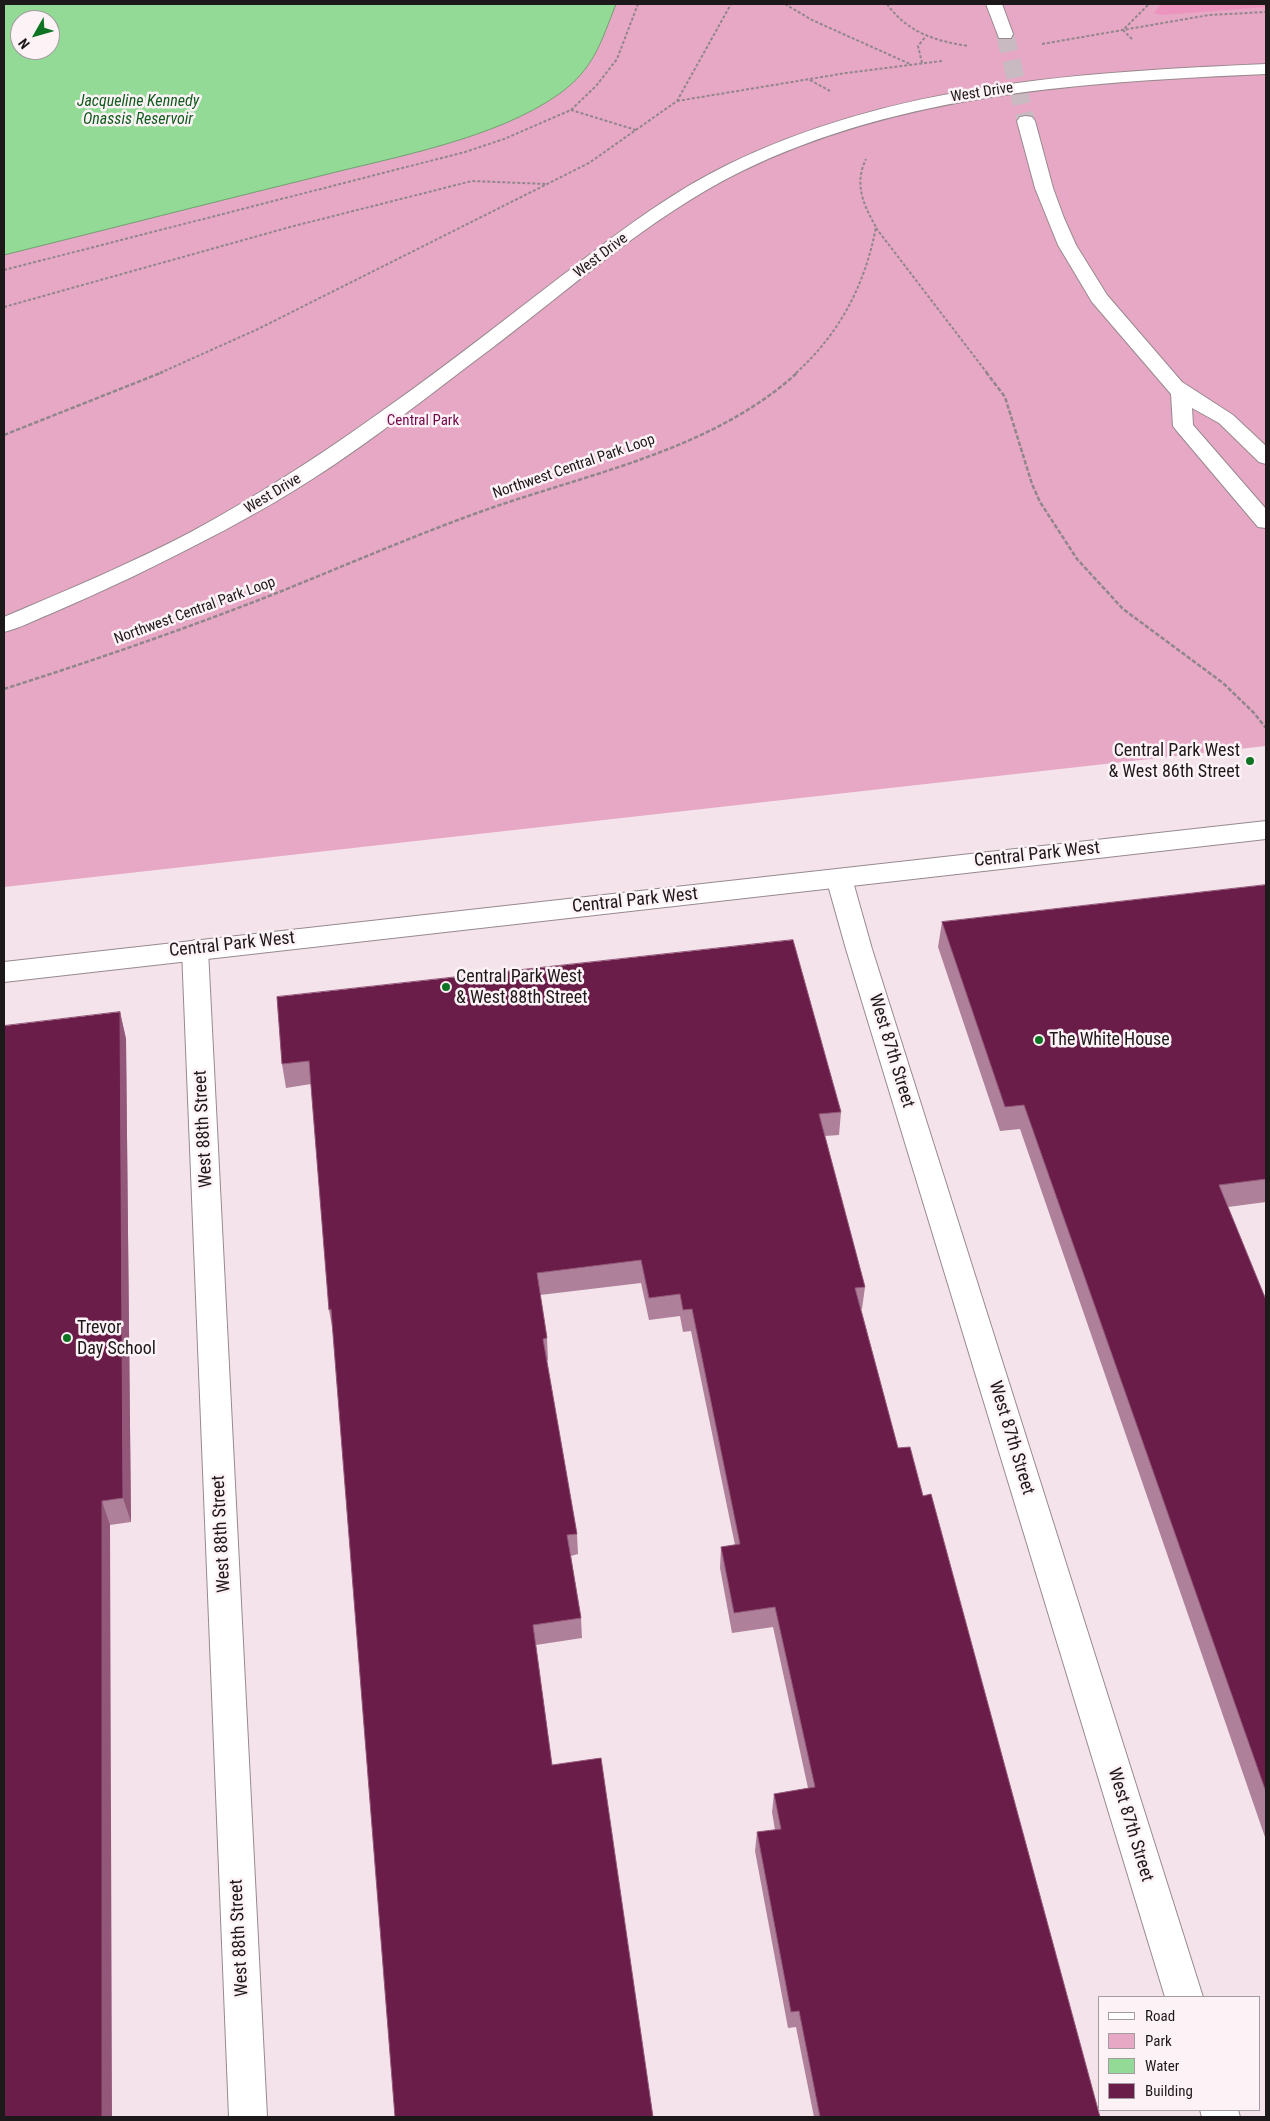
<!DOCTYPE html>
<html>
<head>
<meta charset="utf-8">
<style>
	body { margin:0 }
	#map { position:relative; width:1270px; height:2121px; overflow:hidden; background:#f4e3eb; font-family:"Roboto Condensed",sans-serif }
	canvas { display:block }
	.frame { position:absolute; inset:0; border:5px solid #1d181a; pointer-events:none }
	.legend { position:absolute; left:1098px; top:1996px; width:162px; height:115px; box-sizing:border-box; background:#fdf3f7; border:1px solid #a39b9f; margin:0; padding:6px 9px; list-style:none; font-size:15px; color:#1d181a }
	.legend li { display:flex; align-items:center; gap:10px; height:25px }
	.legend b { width:25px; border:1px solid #a39b9f }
	.north { position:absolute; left:10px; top:10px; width:50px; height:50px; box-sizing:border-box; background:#fdf3f7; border:1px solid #a39b9f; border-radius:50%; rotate:232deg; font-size:14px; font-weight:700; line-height:20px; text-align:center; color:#1d181a }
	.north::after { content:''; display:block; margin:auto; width:18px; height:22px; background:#0e7323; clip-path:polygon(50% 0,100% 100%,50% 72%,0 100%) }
</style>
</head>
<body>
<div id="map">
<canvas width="1270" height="2121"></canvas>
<div class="frame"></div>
<ul class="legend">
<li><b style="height:6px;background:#fff"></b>Road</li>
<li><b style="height:14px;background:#e7a8c5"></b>Park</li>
<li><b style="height:14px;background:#93da96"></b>Water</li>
<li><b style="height:14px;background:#691d48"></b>Building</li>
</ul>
<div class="north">N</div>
</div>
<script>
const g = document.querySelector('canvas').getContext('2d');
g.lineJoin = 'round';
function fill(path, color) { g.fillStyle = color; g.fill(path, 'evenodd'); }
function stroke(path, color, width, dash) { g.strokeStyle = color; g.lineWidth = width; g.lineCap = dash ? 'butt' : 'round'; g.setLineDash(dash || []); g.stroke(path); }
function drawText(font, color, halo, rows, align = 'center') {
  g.font = font + ' "Roboto Condensed",sans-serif'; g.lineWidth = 5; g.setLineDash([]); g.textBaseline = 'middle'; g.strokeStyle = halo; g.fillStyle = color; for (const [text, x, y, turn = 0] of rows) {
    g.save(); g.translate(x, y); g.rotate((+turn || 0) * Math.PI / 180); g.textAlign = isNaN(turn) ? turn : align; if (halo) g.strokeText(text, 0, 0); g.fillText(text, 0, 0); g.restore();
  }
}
fill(new Path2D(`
	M 4,4 L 1266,4 L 1266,746 L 4,887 ZM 20,20 L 50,20 L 50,50 L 20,50 Z`), '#e7a8c5');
fill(new Path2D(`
	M 1161,4 L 1266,4 L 1266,7 L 1161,15 L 1154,13 Z`), '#ec93be');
const water = new Path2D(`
	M 4,4 L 616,4 C 601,42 594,69 559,94 C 496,139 394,157 320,176 C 214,202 109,229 4,255 ZM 20,20 L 50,20 L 50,50 L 20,50 Z`);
fill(water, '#93da96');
stroke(water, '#70a071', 1);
stroke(new Path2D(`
	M 1005,34 L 1026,121`), '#c9bac1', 18, [18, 9]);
const pedestrian = new Path2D(`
	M 1266,64 L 1266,74 C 1088,82 903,92 740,172 C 651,216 571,288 492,348 C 433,392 376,438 314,478 C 257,515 195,546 134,576 C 106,589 78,602 50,614 C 35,620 20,628 4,632 L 4,617 C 67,590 130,564 191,532 C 257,496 321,455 382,411 C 449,364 514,312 580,262 C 627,226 674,191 727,165 C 894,83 1084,72 1266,64 Z`);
const minor = new Path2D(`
	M 839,869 L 848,872 L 852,878 L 872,949 L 1203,1997 L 1165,1997 L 846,949 L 826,878 L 830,872 Z
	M 195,940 L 204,943 L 208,950 L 267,2117 L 229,2117 L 182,950 L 186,943 Z
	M 1200,2110 L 1238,2110 L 1240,2117 L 1202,2117 Z`);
const secondary = new Path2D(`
	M 986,4 L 1002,4 L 1013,34 L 1011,38 L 999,38 Z
	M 1026,116 L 1032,117 L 1035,121 L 1053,188 L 1064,218 L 1076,245 L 1107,295 L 1182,382 L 1233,415 L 1266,446 L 1266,464 L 1259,462 L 1219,423 L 1192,408 L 1193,425 L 1266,509 L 1266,528 L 1258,527 L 1176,430 L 1173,426 L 1171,394 L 1092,302 L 1058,245 L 1035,188 L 1017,121 L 1020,117 Z
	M 1266,821 L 1266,839 L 4,982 L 4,962 Z`);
stroke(pedestrian, '#98898f', 2);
stroke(minor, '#98898f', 2);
stroke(secondary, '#98898f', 2);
stroke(new Path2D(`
	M 785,4 L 812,20 L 910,64
	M 887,4 C 907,32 935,41 968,46
	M 1132,39 L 1123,30 L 1149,4
	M 1042,44 L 1209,15 L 1266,12
	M 922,63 L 918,46 L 926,36
	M 810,80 L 830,91
	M 677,101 L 846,73 L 942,61
	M 571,110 L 636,130
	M 876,228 L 987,373
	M 4,270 L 465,152 L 504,139 L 571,110 L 596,86 L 617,59 L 638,4
	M 4,307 L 290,227 L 472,181 L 546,184
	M 160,373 L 258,329 L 589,163 L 677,101 L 731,4
	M 796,373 C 840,333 865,285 876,227 C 863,204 854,184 866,159`), '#91868b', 2, [3, 2]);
stroke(new Path2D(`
	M 986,372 L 1005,397 L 1032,484 L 1040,502 L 1077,559 L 1123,609 L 1223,683 L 1253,712 L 1266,728
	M 4,435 L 163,372
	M 4,689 C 92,661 179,631 264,598 C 335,570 405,539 477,513 C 584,474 711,452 798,372`), '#91868b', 2.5, [4.5, 2]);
fill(pedestrian, '#fff');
fill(minor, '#fff');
fill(secondary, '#fff');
fill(new Path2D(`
	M 1266,885 L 1266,1202 L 1228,1207 L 1266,1300 L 1266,1840 L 1020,1129 L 1000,1131 L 938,947 L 942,922 Z
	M 277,997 L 841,1112 L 839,1135 L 825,1136 L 865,1287 L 862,1309 L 861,1309 L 898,1448 L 923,1496 L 1100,2117 L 814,2117 L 796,2027 L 788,2028 L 755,1851 L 757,1832 L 775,1830 L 772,1812 L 774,1794 L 808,1788 L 773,1627 L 732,1633 L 720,1568 L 721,1547 L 735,1545 L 691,1331 L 683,1332 L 680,1316 L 649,1320 L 641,1283 L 540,1295 L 547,1338 L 548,1360 L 547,1361 L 577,1534 L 578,1554 L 571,1556 L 581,1618 L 582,1638 L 536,1645 L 552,1765 L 653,2117 L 333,1332 L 329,1310 L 311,1084 L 286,1088 L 282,1064 Z
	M 120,1012 L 126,1039 L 131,1522 L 110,1525 L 4,2117 Z`), '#ae809a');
fill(new Path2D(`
	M 120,1012 L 126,1039 L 131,1522 L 123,1498 Z
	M 102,1501 L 110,1525 L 112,2117 L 102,2117 Z`), '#935879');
const building = new Path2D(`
	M 1266,885 L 1266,1179 L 1219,1185 L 1266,1300 L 1266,1792 L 1024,1105 L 1005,1107 L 942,922 Z
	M 793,940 L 841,1112 L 819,1114 L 865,1287 L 855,1288 L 898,1448 L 910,1447 L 923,1496 L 931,1494 L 1100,2117 L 820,2117 L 799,2011 L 791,2012 L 757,1832 L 781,1829 L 774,1794 L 815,1787 L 775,1607 L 734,1613 L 721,1547 L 740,1544 L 692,1309 L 683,1310 L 680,1294 L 649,1298 L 641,1260 L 537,1273 L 547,1338 L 543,1339 L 577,1534 L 567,1535 L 581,1618 L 533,1625 L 552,1765 L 601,1758 L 653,2117 L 395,2117 L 331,1309 L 329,1310 L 309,1061 L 282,1064 L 277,997 Z
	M 120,1012 L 123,1498 L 102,1501 L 102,2117 L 4,2117 L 4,1026 Z`);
fill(building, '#691d48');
stroke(building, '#935879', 1);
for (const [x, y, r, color] of [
	[1250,761,5,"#0e7323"],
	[446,987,5,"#0e7323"],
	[1039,1040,5,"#0e7323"],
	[67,1338,5,"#0e7323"]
]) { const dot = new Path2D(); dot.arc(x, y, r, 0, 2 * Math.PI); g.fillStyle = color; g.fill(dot); stroke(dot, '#fdf3f7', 2); }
drawText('15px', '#1d181a', '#fdf3f7', [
	["West Drive",982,93,-9],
	["West Drive",601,256,-37],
	["Northwest Central Park Loop",574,467,-19],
	["West Drive",273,494,-31],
	["Northwest Central Park Loop",195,611,-20]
]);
drawText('15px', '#74084c', '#fdf3f7', [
	["Central Park",423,421]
]);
drawText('italic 16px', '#115c1e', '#fdf3f7', [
	["Jacqueline Kennedy",138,102],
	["Onassis Reservoir",138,120]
]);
drawText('18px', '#1d181a', '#fdf3f7', [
	["Central Park West",1240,751,"right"],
	["& West 86th Street",1240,772,"right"],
	["Central Park West",456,977],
	["& West 88th Street",456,998],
	["The White House",1049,1040],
	["Trevor",77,1328],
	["Day School",77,1349]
], 'left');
drawText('18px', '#1d181a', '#fdf3f7', [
	["Central Park West",1037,855,-6],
	["Central Park West",635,901,-6],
	["Central Park West",232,945,-6],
	["West 87th Street",891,1051,73],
	["West 88th Street",204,1129,-93],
	["West 87th Street",1011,1438,73],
	["West 88th Street",222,1534,-93],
	["West 87th Street",1130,1825,73],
	["West 88th Street",240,1938,-93]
]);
</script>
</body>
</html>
